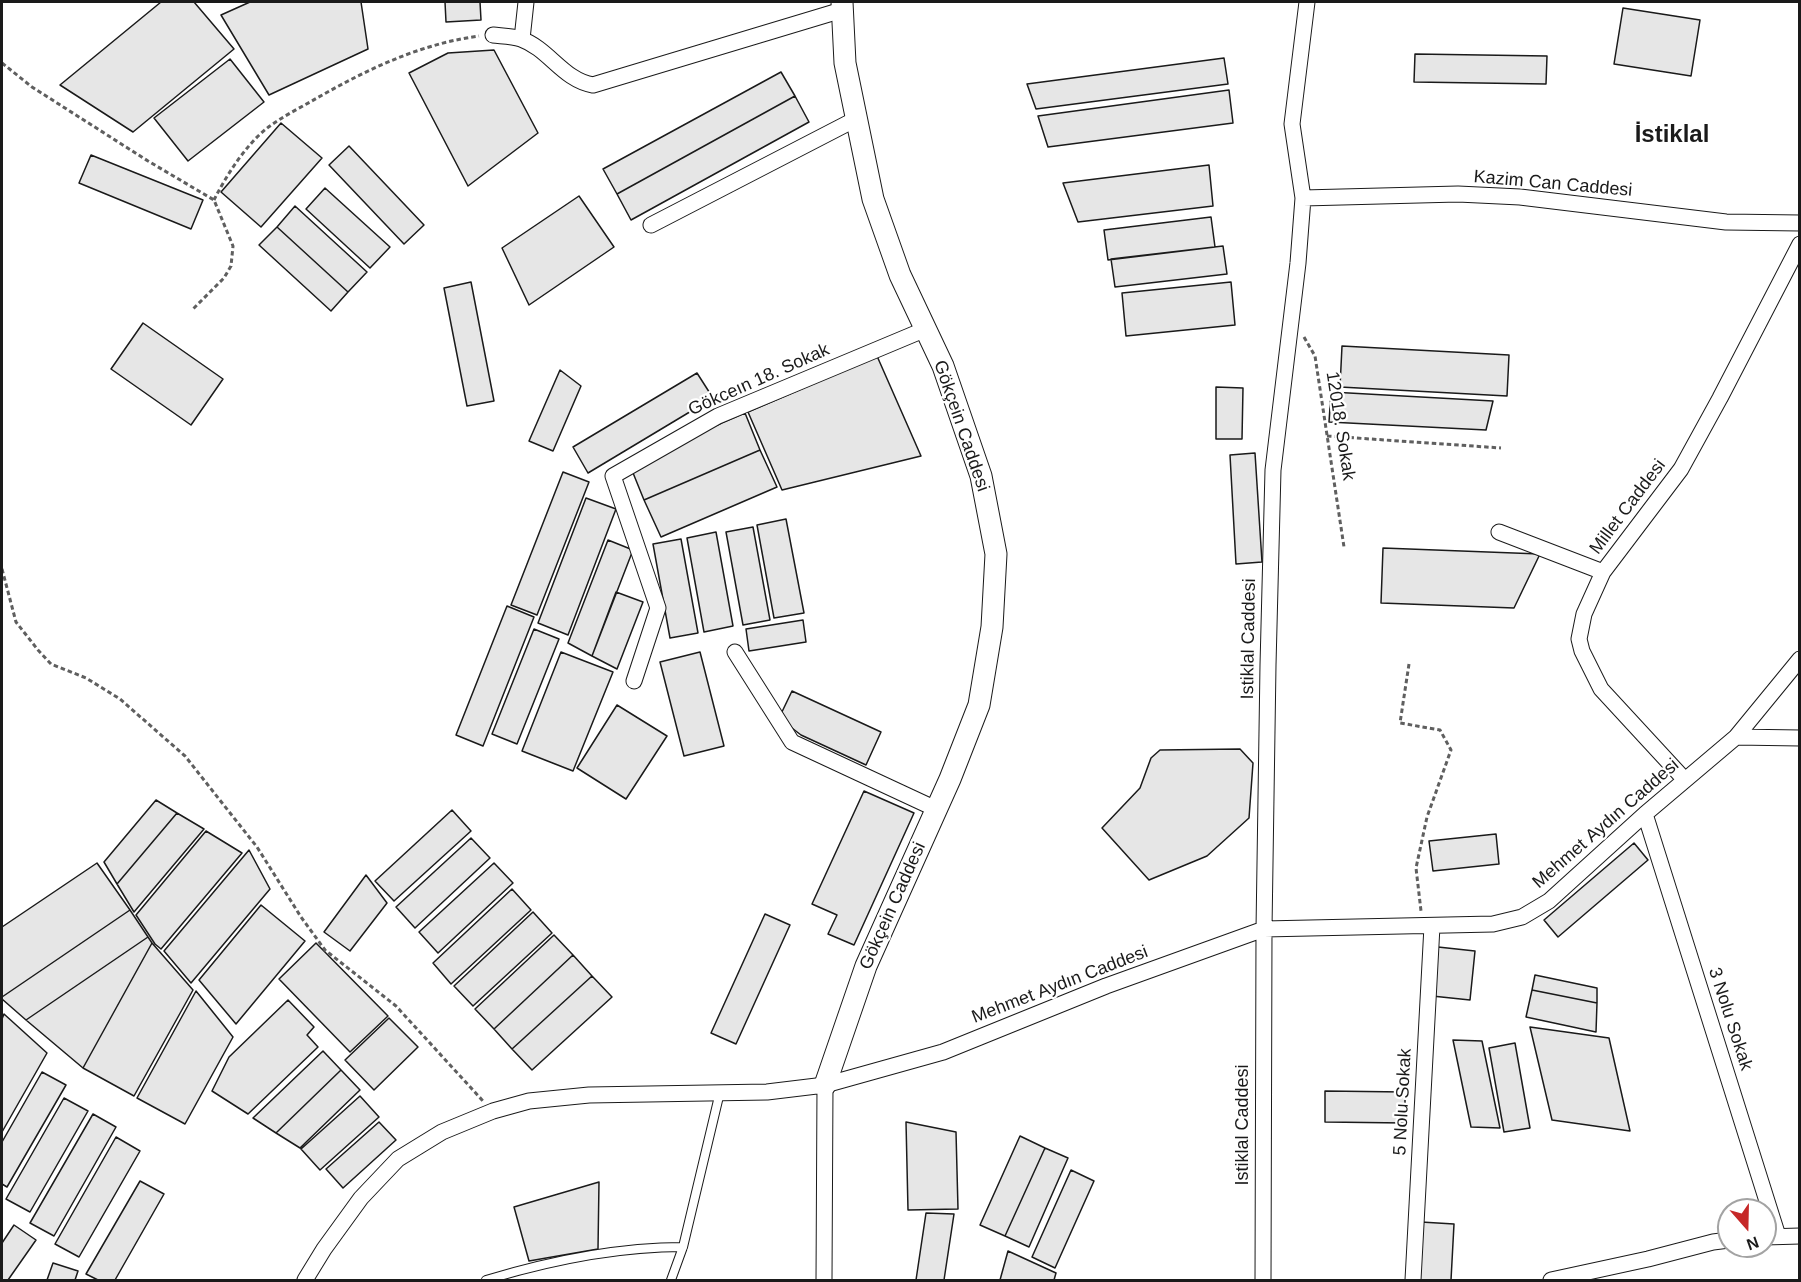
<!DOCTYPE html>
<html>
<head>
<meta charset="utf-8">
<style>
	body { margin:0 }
	#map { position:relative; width:1801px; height:1282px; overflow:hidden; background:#fff; font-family:Helvetica,sans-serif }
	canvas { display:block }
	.frame { position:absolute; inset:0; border:3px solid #1a1a1a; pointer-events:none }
	.north { position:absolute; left:1717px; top:1198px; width:60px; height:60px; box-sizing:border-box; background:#fff; border:2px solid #a3a3a3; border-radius:50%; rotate:160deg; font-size:16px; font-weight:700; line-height:24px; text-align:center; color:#1a1a1a }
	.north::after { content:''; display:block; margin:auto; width:21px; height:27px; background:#c62828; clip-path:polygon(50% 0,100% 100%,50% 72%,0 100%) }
</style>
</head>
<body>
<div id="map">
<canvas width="1801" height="1282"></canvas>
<div class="frame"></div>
<div class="north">N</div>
</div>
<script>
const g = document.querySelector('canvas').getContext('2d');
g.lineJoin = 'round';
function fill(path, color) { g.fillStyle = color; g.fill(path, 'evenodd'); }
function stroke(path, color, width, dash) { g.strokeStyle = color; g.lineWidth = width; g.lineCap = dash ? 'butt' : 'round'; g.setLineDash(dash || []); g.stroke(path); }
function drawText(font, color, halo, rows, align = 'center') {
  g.font = font + ' Helvetica,sans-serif'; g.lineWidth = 4.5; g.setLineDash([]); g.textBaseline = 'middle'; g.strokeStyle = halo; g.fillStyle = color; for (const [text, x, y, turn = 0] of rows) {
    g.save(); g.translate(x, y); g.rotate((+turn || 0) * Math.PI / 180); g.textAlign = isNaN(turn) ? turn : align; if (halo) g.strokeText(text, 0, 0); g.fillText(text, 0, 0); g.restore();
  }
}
const building = new Path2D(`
	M 161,2 L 194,2 L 234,49 L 133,132 L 60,85 Z
	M 250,2 L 361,2 L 368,49 L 269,95 L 221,15 Z
	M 445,2 L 480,2 L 481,20 L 446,22 Z
	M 1623,8 L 1700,20 L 1691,76 L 1614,64 Z
	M 494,50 L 538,133 L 468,186 L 409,73 L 448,53 Z
	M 1415,54 L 1547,56 L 1546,84 L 1414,82 Z
	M 1224,58 L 1228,84 L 1036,109 L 1027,84 Z
	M 230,59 L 264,102 L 188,161 L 154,118 Z
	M 781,72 L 795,96 L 617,194 L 603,169 Z
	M 1229,90 L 1233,123 L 1048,147 L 1038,116 Z
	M 795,96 L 809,122 L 631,220 L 617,194 Z
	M 281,123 L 322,158 L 261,227 L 221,192 Z
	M 349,146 L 424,225 L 404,244 L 329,165 Z
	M 91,155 L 203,200 L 191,229 L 79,183 Z
	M 1209,165 L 1213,206 L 1078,222 L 1063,183 Z
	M 325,188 L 390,247 L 370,268 L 306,209 Z
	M 579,196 L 614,247 L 529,305 L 502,248 Z
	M 295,206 L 367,272 L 348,292 L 277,227 Z
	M 1211,217 L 1215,247 L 1108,260 L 1104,230 Z
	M 277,227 L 348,292 L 331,311 L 259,245 Z
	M 1223,246 L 1227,274 L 1115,287 L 1111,259 Z
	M 471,282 L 494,401 L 467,406 L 444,288 Z
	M 1231,282 L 1235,325 L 1126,336 L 1122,293 Z
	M 143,323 L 223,379 L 191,425 L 111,369 Z
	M 1342,346 L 1509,355 L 1507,396 L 1340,387 Z
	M 877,356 L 921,456 L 782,490 L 748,412 Z
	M 560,370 L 581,386 L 553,451 L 529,441 Z
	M 697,373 L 713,398 L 588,473 L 573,447 Z
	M 1216,387 L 1243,388 L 1242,439 L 1216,439 Z
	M 1331,392 L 1493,401 L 1486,430 L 1329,422 Z
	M 745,413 L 760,450 L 644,500 L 629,463 Z
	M 760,450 L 777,487 L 661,537 L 644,500 Z
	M 1255,453 L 1262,562 L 1236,564 L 1230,455 Z
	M 563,472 L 589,482 L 537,615 L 511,605 Z
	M 586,498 L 616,509 L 568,635 L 538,623 Z
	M 786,519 L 804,613 L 774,618 L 757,525 Z
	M 753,527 L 770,620 L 743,625 L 726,532 Z
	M 716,532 L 733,626 L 704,632 L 687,538 Z
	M 681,539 L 698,633 L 670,638 L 653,544 Z
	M 608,540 L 633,550 L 592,656 L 568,643 Z
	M 1383,548 L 1540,554 L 1514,608 L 1381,603 Z
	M 616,592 L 643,602 L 617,669 L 592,656 Z
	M 507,606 L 534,617 L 483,746 L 456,735 Z
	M 803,620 L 806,642 L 749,651 L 746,629 Z
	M 534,629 L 559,639 L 517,744 L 492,734 Z
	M 561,652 L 613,672 L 573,771 L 522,751 Z
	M 700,652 L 724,746 L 684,756 L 660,662 Z
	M 792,691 L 881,732 L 866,765 L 801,735 L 779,718 Z
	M 617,705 L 667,736 L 626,799 L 577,768 Z
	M 1240,749 L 1253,763 L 1249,818 L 1207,856 L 1149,880 L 1102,828 L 1140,788 L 1151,758 L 1160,750 Z
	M 864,791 L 914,813 L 854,945 L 828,934 L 837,915 L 812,904 Z
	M 156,800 L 177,813 L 117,884 L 104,862 Z
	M 452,810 L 471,831 L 394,901 L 375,881 Z
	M 177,813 L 204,829 L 134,912 L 117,884 Z
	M 206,831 L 242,853 L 161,949 L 155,944 L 136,915 Z
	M 1496,834 L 1499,864 L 1433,871 L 1429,841 Z
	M 471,838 L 490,858 L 415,928 L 396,907 Z
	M 1634,843 L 1648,860 L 1558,937 L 1544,920 Z
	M 249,850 L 270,889 L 191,983 L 164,951 Z
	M 97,863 L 130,910 L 2,997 L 2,927 Z
	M 494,863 L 513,883 L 438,953 L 419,932 Z
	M 366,875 L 387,903 L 350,951 L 324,932 Z
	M 512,889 L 531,910 L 451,984 L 433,963 Z
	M 261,905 L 305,941 L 236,1024 L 199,980 Z
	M 130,910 L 148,937 L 26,1020 L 2,999 L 2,997 Z
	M 533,912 L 552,933 L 473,1006 L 454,986 Z
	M 765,914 L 790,925 L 736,1044 L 711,1033 Z
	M 554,935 L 573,955 L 494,1029 L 475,1009 Z
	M 148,937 L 152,943 L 83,1068 L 26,1020 Z
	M 152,943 L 193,990 L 134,1096 L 83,1068 Z
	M 316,943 L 388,1016 L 350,1052 L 279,979 Z
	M 1438,947 L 1475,951 L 1470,1000 L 1432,996 Z
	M 573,955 L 592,976 L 512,1049 L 494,1029 Z
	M 1535,975 L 1597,988 L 1597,1003 L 1532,990 Z
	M 592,976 L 612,997 L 532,1070 L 512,1049 Z
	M 1532,990 L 1597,1003 L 1596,1032 L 1526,1017 Z
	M 196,991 L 233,1037 L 185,1124 L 137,1098 Z
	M 288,1000 L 314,1027 L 307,1035 L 318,1047 L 248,1114 L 212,1091 L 229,1057 Z
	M 4,1014 L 47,1053 L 2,1132 L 2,1019 Z
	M 389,1018 L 418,1047 L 374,1090 L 345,1060 Z
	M 1530,1027 L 1609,1038 L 1630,1131 L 1552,1120 Z
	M 1453,1040 L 1482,1041 L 1500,1128 L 1471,1127 Z
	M 1515,1043 L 1530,1128 L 1504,1132 L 1489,1048 Z
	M 323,1051 L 341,1070 L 276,1133 L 253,1118 Z
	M 341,1070 L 360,1090 L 300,1148 L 276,1133 Z
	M 42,1072 L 66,1085 L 7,1187 L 2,1184 L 2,1142 Z
	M 1325,1091 L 1405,1092 L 1405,1123 L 1325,1122 Z
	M 360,1096 L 379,1117 L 320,1170 L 301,1149 Z
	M 64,1098 L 88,1111 L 30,1212 L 6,1199 Z
	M 93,1114 L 116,1127 L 54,1236 L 30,1223 Z
	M 379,1122 L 396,1140 L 343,1188 L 326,1169 Z
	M 906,1122 L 956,1132 L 958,1209 L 908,1210 Z
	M 1020,1136 L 1045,1148 L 1005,1236 L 980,1225 Z
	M 116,1137 L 140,1151 L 79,1257 L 55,1244 Z
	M 1045,1148 L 1068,1158 L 1029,1247 L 1005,1236 Z
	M 1071,1170 L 1094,1181 L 1055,1268 L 1032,1257 Z
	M 140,1181 L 164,1194 L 115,1280 L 98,1280 L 86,1274 Z
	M 599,1182 L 598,1249 L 529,1261 L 514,1207 Z
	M 926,1213 L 954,1214 L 944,1280 L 916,1280 Z
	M 1421,1222 L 1454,1224 L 1451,1280 L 1418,1280 Z
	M 14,1225 L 36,1240 L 8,1280 L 2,1280 L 2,1243 Z
	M 1008,1251 L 1056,1273 L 1054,1280 L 1000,1280 Z
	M 53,1263 L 78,1271 L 75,1280 L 47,1280 Z`);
fill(building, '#e6e6e6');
stroke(building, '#1a1a1a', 1.5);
const lane = new Path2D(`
	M 486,1280 C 549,1261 616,1247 683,1247
	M 671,1280 L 683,1247 L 720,1092`);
const street = new Path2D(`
	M 493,35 C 502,36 513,36 521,39 C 549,49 563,80 593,85 L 842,10
	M 522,39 L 526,2
	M 1303,198 L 1458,194 L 1520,197 L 1726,222 L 1800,223
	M 651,225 L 856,119
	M 1499,532 L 1603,572
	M 735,652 L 792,742 L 936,809
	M 634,681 L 658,608 L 613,476 L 718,416 L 926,329
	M 1736,737 L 1800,738
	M 1685,780 L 1601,689 L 1582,651 L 1579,639 L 1584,614 L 1603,572 L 1681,469 L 1720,398 L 1800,244
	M 1645,814 L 1778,1236
	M 1765,1237 L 1800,1236
	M 305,1280 L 324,1249 L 361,1198 L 398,1159 L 442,1132 L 493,1111 L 529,1101 L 589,1095 L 767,1092 L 825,1085 L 943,1052 L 1106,986 L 1264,929 L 1493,924 L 1522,917 L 1549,901 L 1645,814 L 1736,737 L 1800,659
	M 824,1280 L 825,1085
	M 1263,1280 L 1264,929 L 1268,665 L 1273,470 L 1298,263 L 1303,198 L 1292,124 L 1307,2
	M 1413,1280 L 1432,926
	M 1551,1280 L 1648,1259 L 1713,1242 L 1729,1240`);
const secondary = new Path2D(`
	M 825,1085 L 866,966 L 950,779 L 979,705 L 992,627 L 996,554 L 981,476 L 943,366 L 900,275 L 873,199 L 845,63 L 842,2`);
stroke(lane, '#1a1a1a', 10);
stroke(street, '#1a1a1a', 17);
stroke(secondary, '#1a1a1a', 23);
stroke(new Path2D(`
	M 2,63 L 32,87 L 148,161 L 214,200 L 233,246 L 231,266 L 224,278 L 192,310
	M 214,200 C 226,176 245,146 266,129 C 281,117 300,108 317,98 C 368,69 420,44 479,36
	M 1304,337 L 1315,356 L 1344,547
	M 1327,436 L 1501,448
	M 2,569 L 16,622 L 38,650 L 51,664 L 86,678 L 120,699 L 185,756 L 257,847 L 301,917 L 325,950 L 396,1006 L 483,1101
	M 1409,664 L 1400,723 L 1440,730 L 1451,750 L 1427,817 L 1416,868 L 1421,911`), '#5f5f5f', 3, [4.5, 3]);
stroke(lane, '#fff', 8);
stroke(street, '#fff', 15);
stroke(secondary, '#fff', 21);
drawText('18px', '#1a1a1a', '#fff', [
	["Kazim Can Caddesi",1553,184,5],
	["Gökceın 18. Sokak",759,380,-24],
	["Gökçein Caddesi",961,426,71],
	["12018. Sokak",1340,426,81],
	["Millet Caddesi",1628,507,-53],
	["Istiklal Caddesi",1249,639,-89],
	["Mehmet Aydın Caddesi",1606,824,-41],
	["Gökçein Caddesi",893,906,-66],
	["Mehmet Aydın Caddesi",1060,985,-21],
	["3 Nolu Sokak",1730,1019,72],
	["5 Nolu Sokak",1403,1102,-87],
	["Istiklal Caddesi",1243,1125,-90]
]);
drawText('bold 24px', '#1a1a1a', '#fff', [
	["İstiklal",1672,135]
]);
</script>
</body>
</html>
